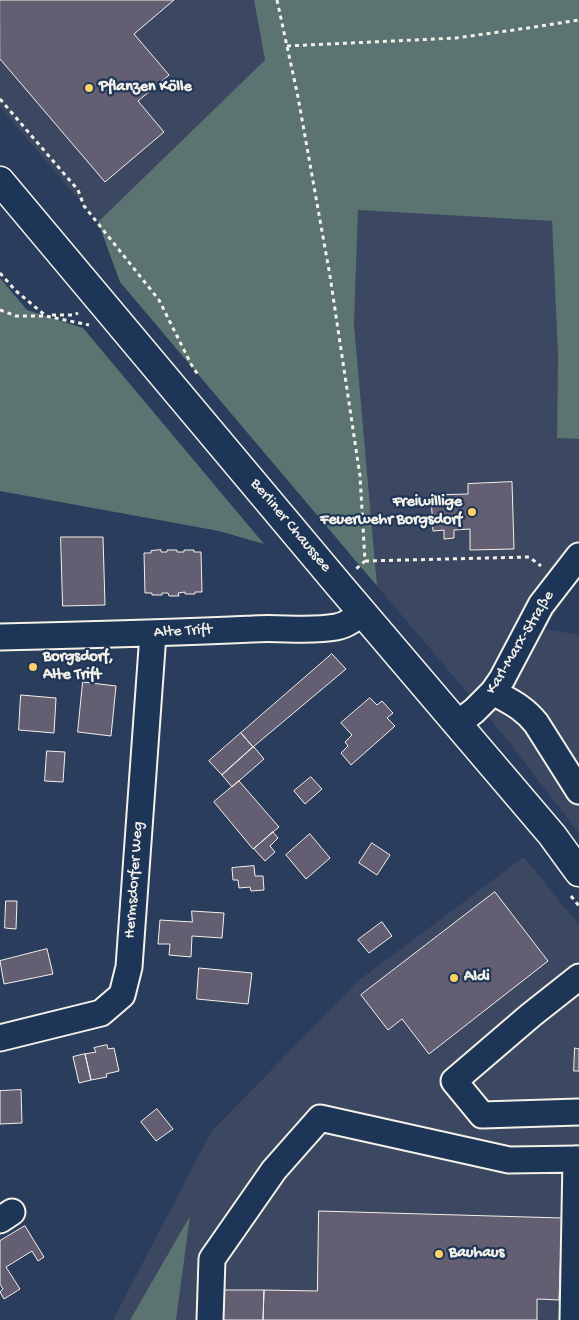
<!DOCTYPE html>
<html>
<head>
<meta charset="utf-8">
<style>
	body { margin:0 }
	canvas { display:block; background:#2b3d5c }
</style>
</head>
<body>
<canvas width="579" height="1320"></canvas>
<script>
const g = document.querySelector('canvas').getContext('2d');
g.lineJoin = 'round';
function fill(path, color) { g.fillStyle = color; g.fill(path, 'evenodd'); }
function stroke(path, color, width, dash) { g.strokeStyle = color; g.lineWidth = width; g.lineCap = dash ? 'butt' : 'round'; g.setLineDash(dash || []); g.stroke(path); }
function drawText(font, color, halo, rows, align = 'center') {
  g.font = font + ' "Gochi Hand",sans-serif'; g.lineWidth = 4.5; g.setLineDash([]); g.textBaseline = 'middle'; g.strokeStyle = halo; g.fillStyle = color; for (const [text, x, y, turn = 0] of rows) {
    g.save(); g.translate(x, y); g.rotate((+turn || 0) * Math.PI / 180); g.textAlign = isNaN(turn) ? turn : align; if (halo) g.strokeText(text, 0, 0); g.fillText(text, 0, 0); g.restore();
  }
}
fill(new Path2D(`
	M 0,0 L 254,0 L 265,60 L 98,222 L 0,107 Z
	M 358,209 L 552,221 L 558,356 L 557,438 L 579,439 L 579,577 L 545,629 L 579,635 L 579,833 L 505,737 L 377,586 L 354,324 Z
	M 524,857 L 579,925 L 579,1320 L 113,1320 L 211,1132 L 358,981 Z`), '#3c4762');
fill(new Path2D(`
	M 254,0 L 579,0 L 579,439 L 557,438 L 558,356 L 552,221 L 358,210 L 354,324 L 377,586 L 120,282 L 98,222 L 265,60 Z
	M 0,278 L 27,310 L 83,328 L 264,544 L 219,531 L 0,491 Z
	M 190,1216 L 176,1320 L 130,1320 Z`), '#5b7471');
const building = new Path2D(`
	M 0,0 L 174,0 L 134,34 L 169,75 L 138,101 L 164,132 L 105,182 L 0,59 Z
	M 512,482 L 514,549 L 470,550 L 470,529 L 454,530 L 454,538 L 444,539 L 444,530 L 433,531 L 431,495 L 468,494 L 468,484 Z
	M 61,537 L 103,537 L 105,605 L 63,606 Z
	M 161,550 L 161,552 L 167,552 L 167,550 L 177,550 L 177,552 L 184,552 L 184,550 L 194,550 L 194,552 L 201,552 L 202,592 L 195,592 L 195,594 L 185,594 L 185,592 L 178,593 L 179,596 L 169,596 L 168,593 L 162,593 L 162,595 L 152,595 L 152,593 L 145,593 L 144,553 L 151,553 L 151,551 Z
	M 332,654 L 346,669 L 253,747 L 241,733 Z
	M 83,682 L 116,686 L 111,736 L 78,732 Z
	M 21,695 L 56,698 L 54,733 L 19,730 Z
	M 370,698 L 377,705 L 382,701 L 393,713 L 387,718 L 395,726 L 351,765 L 341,753 L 348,746 L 345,742 L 352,735 L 341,723 Z
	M 241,733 L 253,747 L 222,775 L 209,761 Z
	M 253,747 L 254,747 L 264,759 L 232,787 L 222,775 Z
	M 47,751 L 65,752 L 63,782 L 45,781 Z
	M 311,777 L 322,789 L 305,804 L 294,791 Z
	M 239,781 L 279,827 L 253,849 L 214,802 Z
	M 273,832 L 278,838 L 270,846 L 275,852 L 265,861 L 254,849 Z
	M 310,834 L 330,858 L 306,879 L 286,855 Z
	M 372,843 L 390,855 L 377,875 L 359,863 Z
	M 254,866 L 255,876 L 263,876 L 264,890 L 251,891 L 250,887 L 239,888 L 238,880 L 233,880 L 232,868 Z
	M 495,892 L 548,961 L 429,1054 L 402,1019 L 388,1030 L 361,995 Z
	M 6,901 L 17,901 L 16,929 L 5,928 Z
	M 192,911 L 224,913 L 222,938 L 192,936 L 191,957 L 169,955 L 170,944 L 158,944 L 160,920 L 192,922 Z
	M 382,922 L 392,936 L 369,953 L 358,940 Z
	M 47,949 L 53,974 L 4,984 L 0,961 Z
	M 199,968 L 252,973 L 248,1004 L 197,999 Z
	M 107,1045 L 108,1049 L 114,1048 L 119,1071 L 106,1074 L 107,1077 L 91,1080 L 85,1054 L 96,1052 L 94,1048 Z
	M 575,1048 L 579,1049 L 579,1071 L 574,1071 Z
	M 85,1054 L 91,1080 L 79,1083 L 73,1057 Z
	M 21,1090 L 22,1123 L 0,1124 L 0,1091 Z
	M 157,1109 L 173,1129 L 156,1141 L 141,1122 Z
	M 319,1211 L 562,1218 L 559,1300 L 537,1299 L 537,1320 L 263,1320 L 264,1290 L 317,1291 Z
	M 25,1226 L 44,1257 L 38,1261 L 32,1251 L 6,1267 L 20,1289 L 4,1299 L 0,1292 L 3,1289 L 0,1284 L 0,1241 Z
	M 221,1290 L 264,1290 L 263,1320 L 220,1320 Z`);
fill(building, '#635e71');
stroke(building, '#f4f1e8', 1);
const minor = new Path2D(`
	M 0,637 C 84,635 168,633 252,629 C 280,627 309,632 336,627 C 347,625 354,619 362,612
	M 493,692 C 511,702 523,707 536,723 L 579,791
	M 457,724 L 474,711 L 493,692 L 502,679 L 541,605 L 579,556
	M 579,977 L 531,1015 L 454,1081 L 482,1115 L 579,1112
	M 0,1038 L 101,1013 L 122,995 L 129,967 L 153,634
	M 0,1220 L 12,1212
	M 210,1320 L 212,1259 L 274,1170 L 320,1118 L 509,1160 L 579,1159
	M 573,1320 L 576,1159`);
const major = new Path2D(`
	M 0,181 L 339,585 L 552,835 L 579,872`);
stroke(minor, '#f4f1e8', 29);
stroke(major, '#f4f1e8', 31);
stroke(new Path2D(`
	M 277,0 L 298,97 L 330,276 L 360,476 L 365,561 L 356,569
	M 287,46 L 456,38 L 528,28 L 579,20
	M 0,99 L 78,190 L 84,206 L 159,300 L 191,364 L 198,375
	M 0,273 L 16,291 L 46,316 L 89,325
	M 0,310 L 16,316 L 46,316
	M 52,315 L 74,315 L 78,313
	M 365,561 L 529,557 L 541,566
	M 571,896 L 579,906`), '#f4f1e8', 3, [4, 4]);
stroke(minor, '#1d3557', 25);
stroke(major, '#1d3557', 28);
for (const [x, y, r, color] of [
	[89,88,5,"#ffd166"],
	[472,512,5,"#ffd166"],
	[33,667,5,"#ffd166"],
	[454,978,5,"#ffd166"],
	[439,1254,5,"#ffd166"]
]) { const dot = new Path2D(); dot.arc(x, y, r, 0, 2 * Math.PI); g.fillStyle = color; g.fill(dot); stroke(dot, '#1d3557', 2); }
drawText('bold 16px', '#f4f1e8', '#1d3557', [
	["Pflanzen Kölle",99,88],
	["Freiwillige",462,503,"right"],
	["Feuerwehr Borgsdorf",462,521,"right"],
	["Borgsdorf,",43,658],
	["Alte Trift",43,676],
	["Aldi",464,978],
	["Bauhaus",449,1254]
], 'left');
drawText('16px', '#f4f1e8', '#1d3557', [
	["Berliner Chaussee",290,526,50],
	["Alte Trift",183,632,-3],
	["Karl-Marx-Straße",521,643,-59],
	["Hermsdorfer Weg",135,880,-86]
]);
</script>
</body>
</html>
